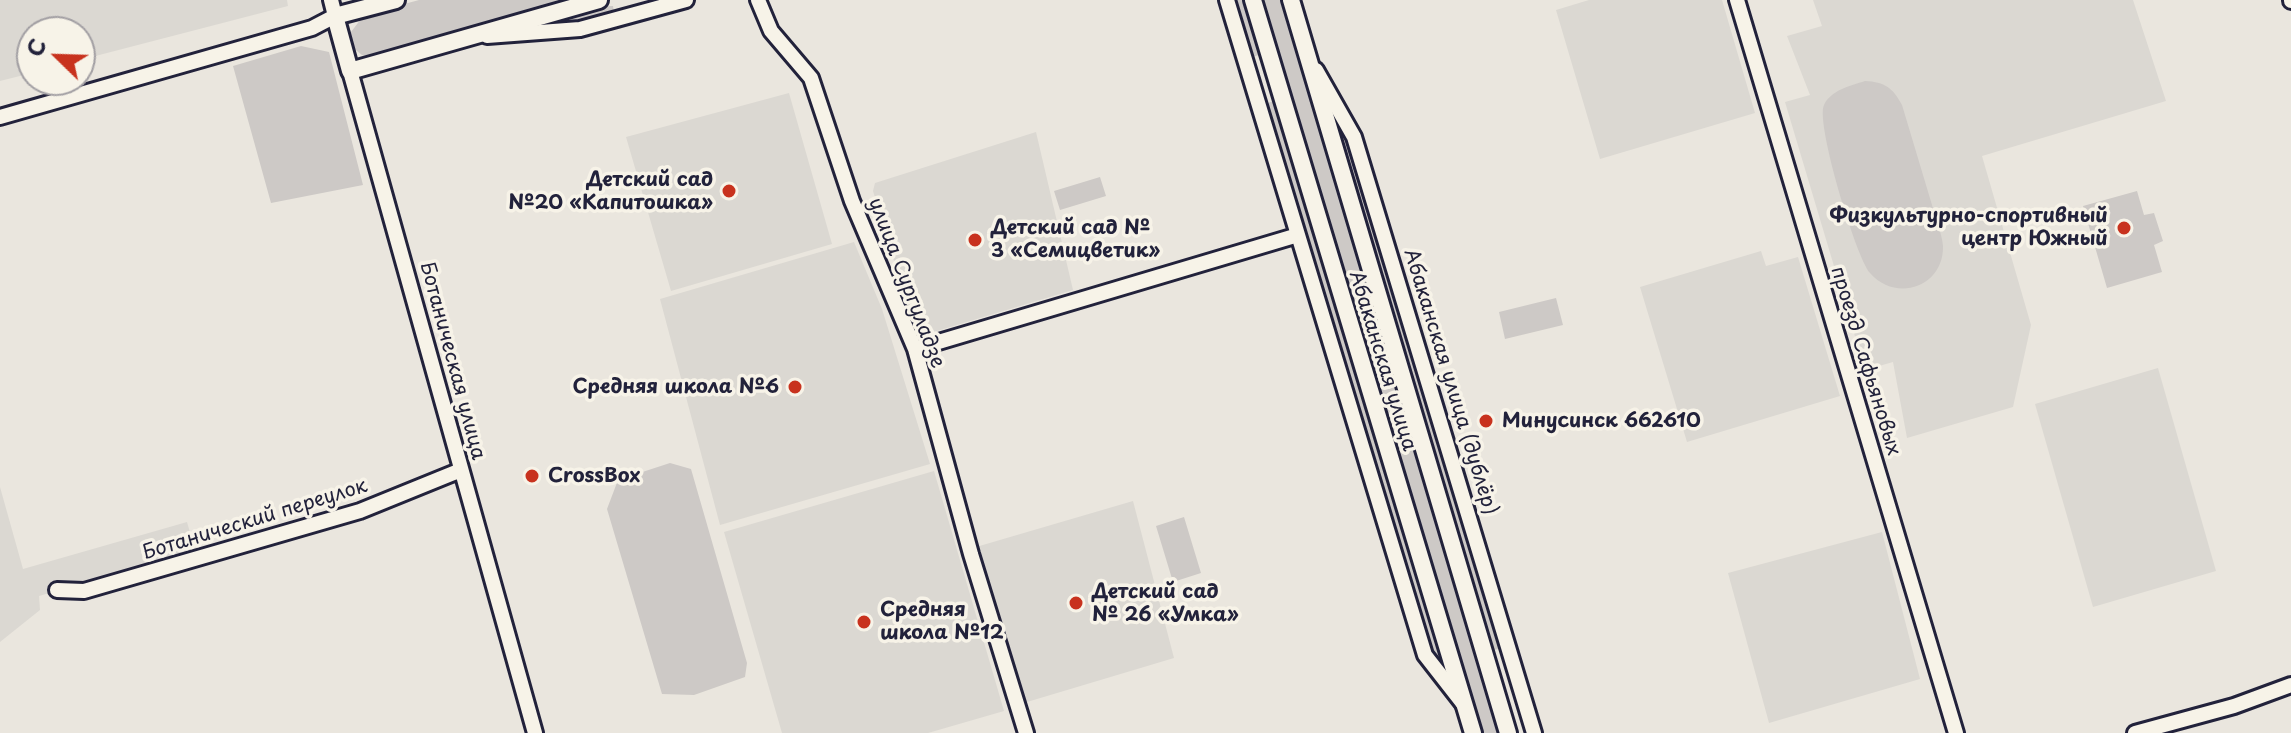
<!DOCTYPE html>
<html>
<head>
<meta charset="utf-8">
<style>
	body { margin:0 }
	#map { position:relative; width:2291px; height:733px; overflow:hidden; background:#eae6de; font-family:"Playpen Sans",sans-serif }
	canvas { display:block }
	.north { position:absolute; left:16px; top:16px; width:80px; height:80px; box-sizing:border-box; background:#f7f3e8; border:2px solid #a29fa3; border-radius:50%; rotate:293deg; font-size:22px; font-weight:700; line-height:32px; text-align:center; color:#22223b }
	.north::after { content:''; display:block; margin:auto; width:28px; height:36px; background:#c8321e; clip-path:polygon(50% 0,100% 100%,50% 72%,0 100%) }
</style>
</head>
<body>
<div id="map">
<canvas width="2291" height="733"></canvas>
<div class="north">С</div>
</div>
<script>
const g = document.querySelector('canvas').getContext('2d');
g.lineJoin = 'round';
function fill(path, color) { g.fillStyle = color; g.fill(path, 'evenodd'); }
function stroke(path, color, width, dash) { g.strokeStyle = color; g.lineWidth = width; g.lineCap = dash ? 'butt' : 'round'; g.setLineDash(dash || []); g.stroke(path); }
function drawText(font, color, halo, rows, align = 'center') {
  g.font = font + ' "Playpen Sans",sans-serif'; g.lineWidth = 7; g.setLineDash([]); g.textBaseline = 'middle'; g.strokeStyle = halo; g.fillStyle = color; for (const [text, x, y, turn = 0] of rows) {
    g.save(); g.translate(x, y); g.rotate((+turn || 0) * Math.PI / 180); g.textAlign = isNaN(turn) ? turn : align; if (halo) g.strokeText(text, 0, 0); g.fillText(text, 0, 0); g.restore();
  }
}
fill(new Path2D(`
	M 0,0 L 287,0 L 288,6 L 80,60 L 80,32 L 32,32 L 32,73 L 0,81 Z
	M 1589,0 L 1722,0 L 1755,113 L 1600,159 L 1556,10 Z
	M 1813,0 L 2133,0 L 2166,101 L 1982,156 L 2031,325 L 2013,407 L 1907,438 L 1893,362 L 1865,370 L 1785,102 L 1810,95 L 1787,36 L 1822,26 Z
	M 789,93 L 832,244 L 671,291 L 626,137 Z
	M 1036,132 L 1073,290 L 917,337 L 873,191 L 875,183 Z
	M 854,242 L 882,309 L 930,464 L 720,525 L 660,299 Z
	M 1761,251 L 1766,266 L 1798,257 L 1840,396 L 1687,442 L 1640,287 Z
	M 2158,368 L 2216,571 L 2093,607 L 2035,404 Z
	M 934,471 L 1004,711 L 928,733 L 782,733 L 724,532 Z
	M 0,487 L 23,569 L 187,522 L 195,550 L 39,596 L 40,610 L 0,642 Z
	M 1133,501 L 1174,658 L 1027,702 L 1020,696 L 976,547 Z
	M 1882,532 L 1920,679 L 1769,723 L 1728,573 Z`), '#dbd8d2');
fill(new Path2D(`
	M 419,0 L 571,0 L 373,57 L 362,55 L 352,47 L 351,32 L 364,15 Z
	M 1234,0 L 1248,0 L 1258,32 L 1259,55 L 1252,57 Z
	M 1260,0 L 1280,0 L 1500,733 L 1481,733 Z
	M 613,6 L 614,13 L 567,26 L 510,30 L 586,7 Z
	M 301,46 L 329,52 L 363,185 L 271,203 L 233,66 Z
	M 1865,81 C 1885,82 1893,88 1902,105 C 1912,138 1922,172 1932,205 C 1935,218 1942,233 1943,246 C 1944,287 1896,303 1870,273 C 1856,257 1815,122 1824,105 C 1831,90 1850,86 1865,81 Z
	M 1322,92 L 1353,146 L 1502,648 L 1494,650 L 1485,638 Z
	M 1273,101 L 1285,119 L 1451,683 L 1429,656 L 1266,104 Z
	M 1100,177 L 1106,196 L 1060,210 L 1054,191 Z
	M 2137,191 L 2144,215 L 2154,213 L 2163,241 L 2154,245 L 2162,272 L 2107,288 L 2083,206 Z
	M 1556,298 L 1563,325 L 1505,339 L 1499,312 Z
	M 670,463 L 691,469 L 747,663 L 745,677 L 694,695 L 662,694 L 607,509 L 618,480 Z
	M 1184,517 L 1201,573 L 1173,582 L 1156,526 Z`), '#cdc9c6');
const minor = new Path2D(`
	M 758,0 L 771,31 L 811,78 L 852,201 L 915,349 L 971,554 L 1026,733
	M 1227,0 L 1425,655 L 1464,705
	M 1737,0 L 1956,733
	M 2291,0 L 2291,1
	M 487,36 L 580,29 L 686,0
	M 1316,70 L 1354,137 L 1534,733
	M 350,71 L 535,733
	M 0,117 L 312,28 L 335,16 L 331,0
	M 915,349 L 1298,235
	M 57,590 L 84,591 L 360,511 L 461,470
	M 2135,733 L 2234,706 L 2291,685`);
const major = new Path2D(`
	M 396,0 L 335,16 L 350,71 L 599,0
	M 1253,0 L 1473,733
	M 1291,0 L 1508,733`);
stroke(minor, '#22223b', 20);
stroke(major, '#22223b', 22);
stroke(minor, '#f7f3e8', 14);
stroke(major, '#f7f3e8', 16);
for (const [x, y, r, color] of [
	[729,191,8,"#c8321e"],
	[2124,228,8,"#c8321e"],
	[975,240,8,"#c8321e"],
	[795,387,8,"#c8321e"],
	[1486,421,8,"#c8321e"],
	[532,476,8,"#c8321e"],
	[1076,603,8,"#c8321e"],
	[864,622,8,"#c8321e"]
]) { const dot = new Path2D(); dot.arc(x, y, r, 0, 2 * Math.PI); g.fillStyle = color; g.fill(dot); stroke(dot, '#f7f3e8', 3); }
drawText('bold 20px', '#22223b', '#f7f3e8', [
	["Детский сад",713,180,"right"],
	["№20 «Капитошка»",713,203,"right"],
	["Физкультурно-спортивный",2108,216,"right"],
	["центр Южный",2108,239,"right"],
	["Детский сад №",991,228],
	["3 «Семицветик»",991,251],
	["Средняя школа №6",779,387,"right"],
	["Минусинск 662610",1502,421],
	["CrossBox",548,476],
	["Детский сад",1092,592],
	["№ 26 «Умка»",1092,615],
	["Средняя",880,610],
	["школа №12",880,633]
], 'left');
drawText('20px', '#22223b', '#f7f3e8', [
	["улица Сургуладзе",906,283,69],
	["Ботаническая улица",452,361,75],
	["Абаканская улица",1382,361,73],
	["проезд Сафьяновых",1865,361,73],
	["Абаканская улица (дублёр)",1450,382,73],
	["Ботанический переулок",255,520,-17]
]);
</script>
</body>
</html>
